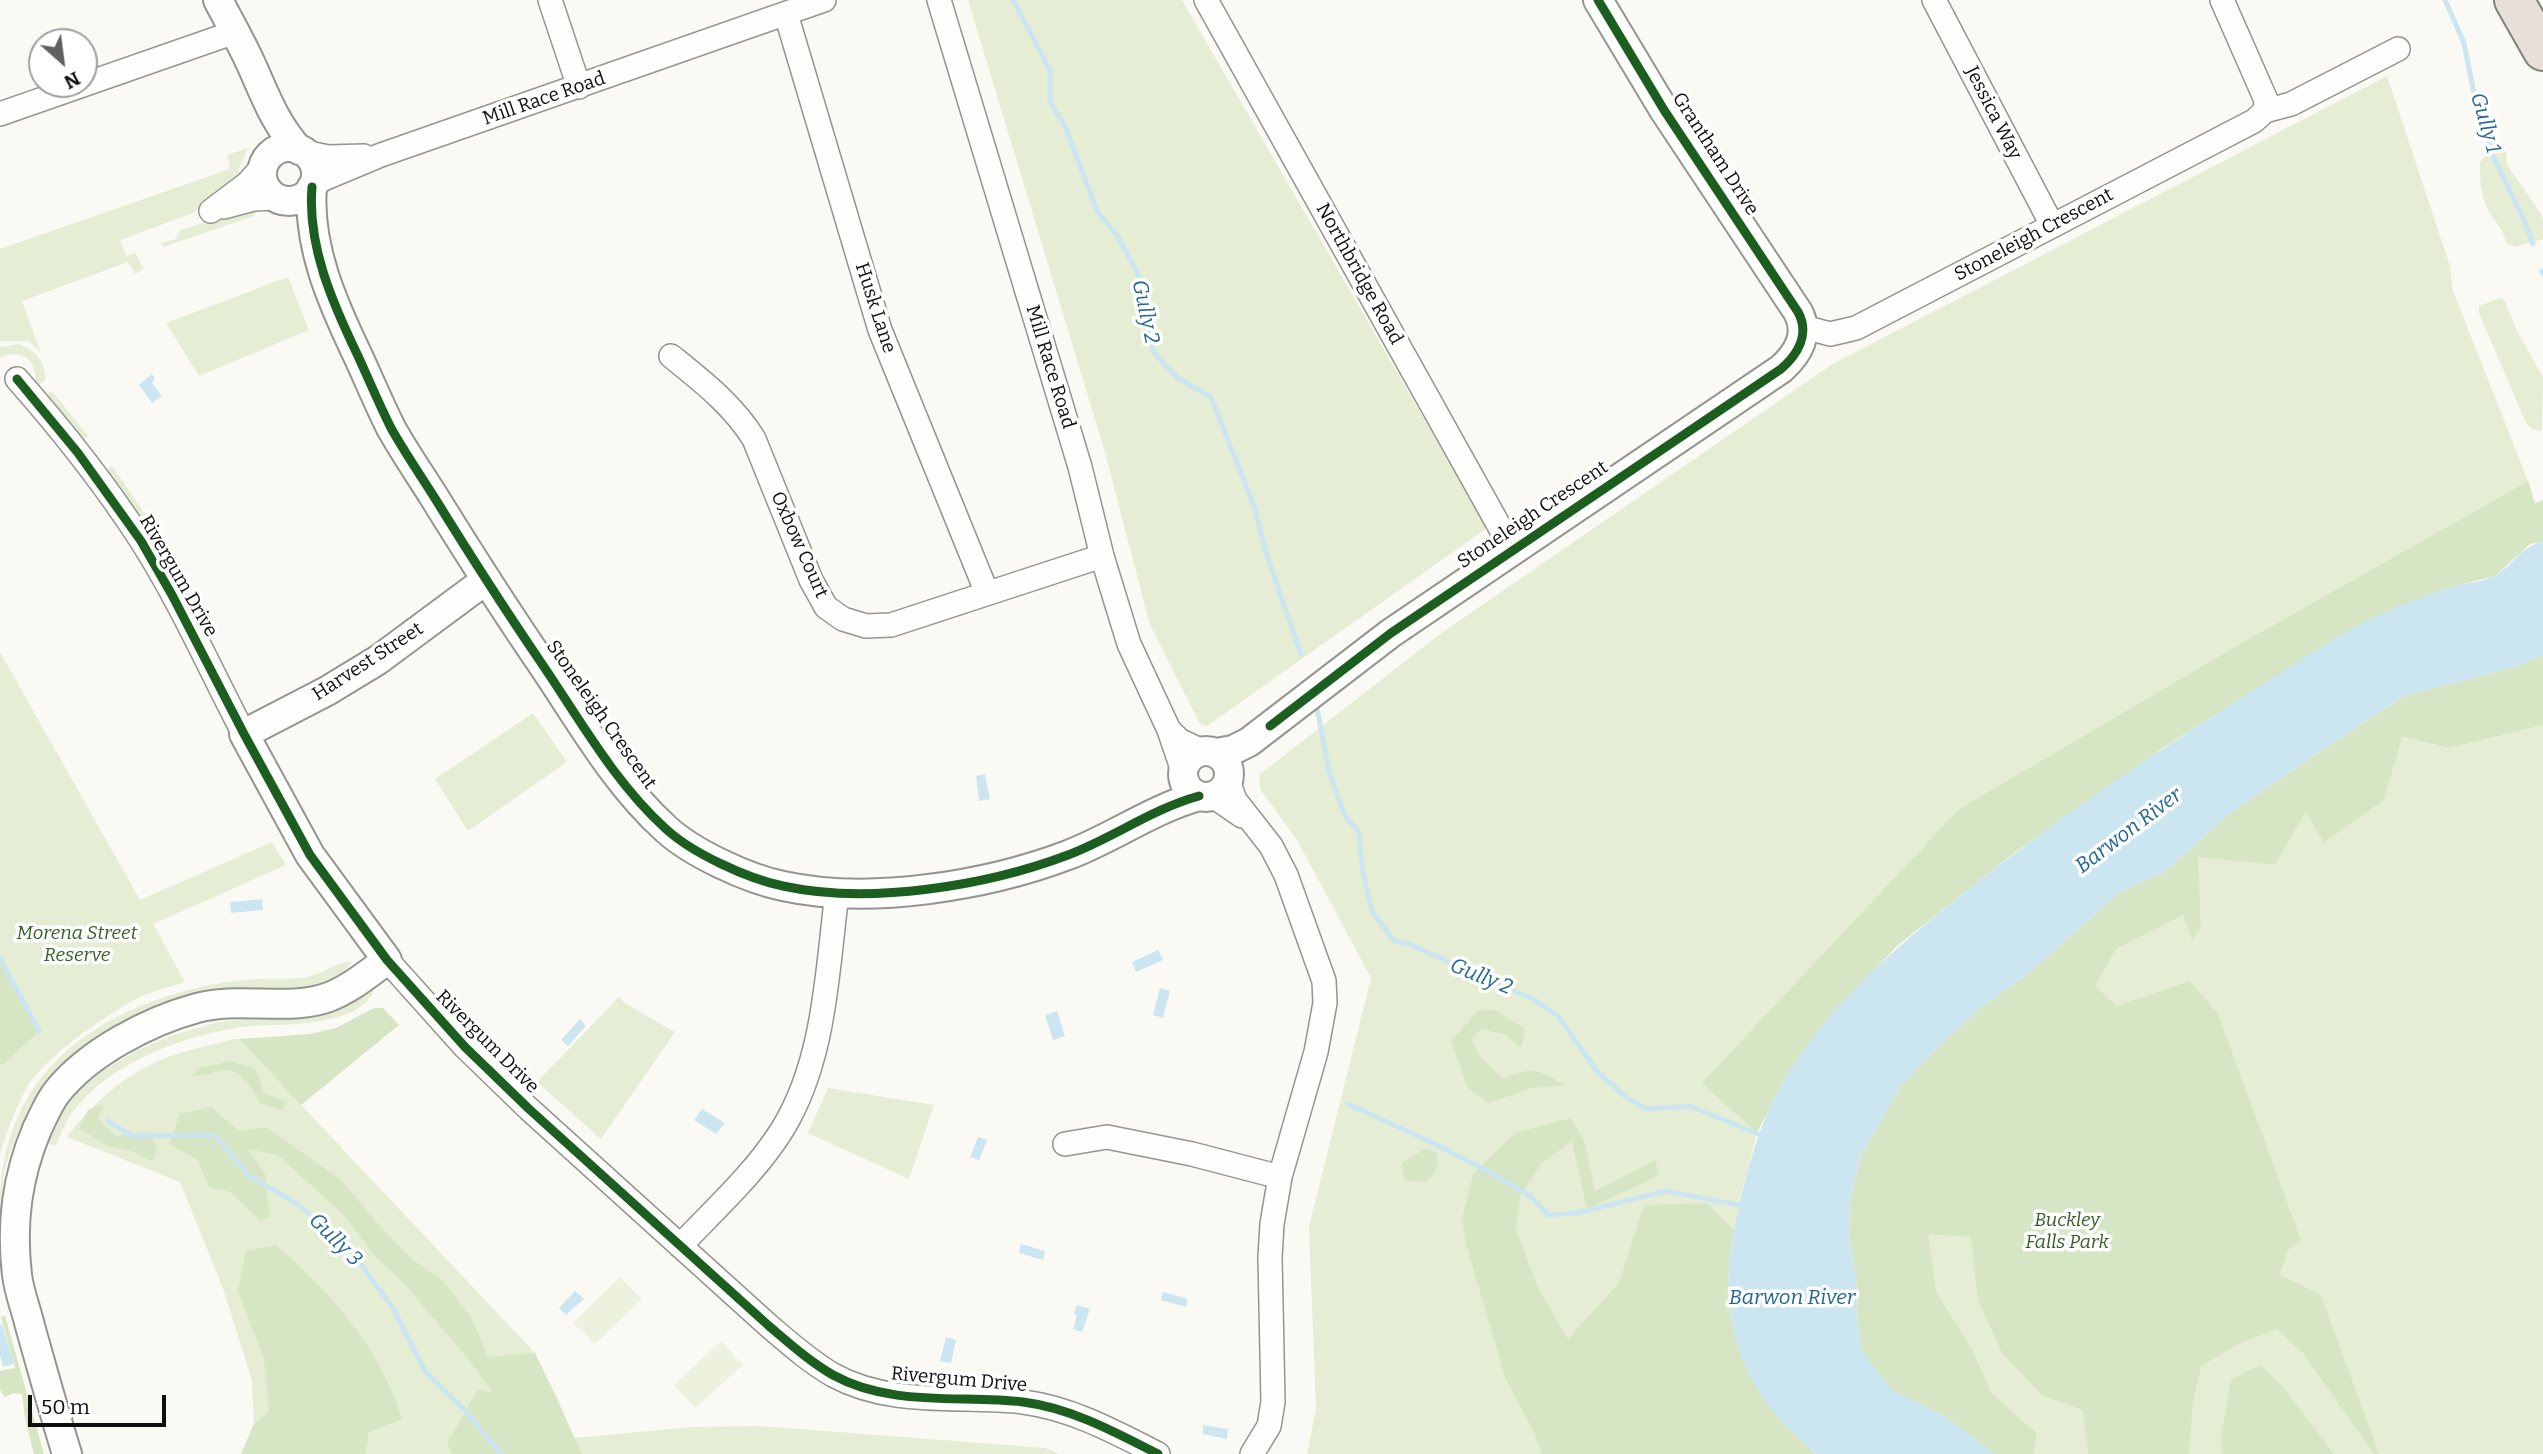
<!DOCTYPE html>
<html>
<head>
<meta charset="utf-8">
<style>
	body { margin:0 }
	#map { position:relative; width:2543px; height:1454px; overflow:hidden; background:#faf9f3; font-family:Bitter,serif }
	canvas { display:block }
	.north { position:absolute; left:28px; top:28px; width:70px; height:70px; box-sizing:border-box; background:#fff; border:2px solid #9f9f9f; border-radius:50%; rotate:152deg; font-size:19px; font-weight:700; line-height:28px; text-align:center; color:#0e0e0e }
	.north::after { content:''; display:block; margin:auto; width:24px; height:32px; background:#61605e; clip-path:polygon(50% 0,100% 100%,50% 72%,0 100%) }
	.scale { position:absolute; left:28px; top:1395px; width:138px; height:32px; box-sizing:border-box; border:4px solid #0e0e0e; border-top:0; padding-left:9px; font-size:21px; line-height:24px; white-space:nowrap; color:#0e0e0e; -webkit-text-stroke:5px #fff; paint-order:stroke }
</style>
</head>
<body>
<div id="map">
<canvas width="2543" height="1454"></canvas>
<div class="north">N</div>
<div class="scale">50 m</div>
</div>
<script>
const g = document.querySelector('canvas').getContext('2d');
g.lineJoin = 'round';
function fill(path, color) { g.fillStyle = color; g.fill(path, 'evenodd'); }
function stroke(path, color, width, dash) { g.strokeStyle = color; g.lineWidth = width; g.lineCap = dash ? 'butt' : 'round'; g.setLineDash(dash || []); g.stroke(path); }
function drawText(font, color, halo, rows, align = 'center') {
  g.font = font + ' Bitter,serif'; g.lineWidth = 7; g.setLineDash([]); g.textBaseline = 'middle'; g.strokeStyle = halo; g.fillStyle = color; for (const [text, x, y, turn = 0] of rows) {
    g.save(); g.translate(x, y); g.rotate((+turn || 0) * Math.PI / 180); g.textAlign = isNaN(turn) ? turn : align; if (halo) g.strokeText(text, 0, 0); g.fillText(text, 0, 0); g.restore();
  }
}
fill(new Path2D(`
	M 968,0 L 1182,0 L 1487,528 L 1207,726 L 1200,724 L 1150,625 L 1104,449 Z
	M 2387,76 L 2450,266 L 2453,291 L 2528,481 L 2238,645 L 1959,809 L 1703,1083 L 1757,1133 L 1740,1198 L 1802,1442 L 1817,1454 L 1307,1454 L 1316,1408 L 1309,1227 L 1371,978 L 1297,840 L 1260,789 L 1259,775 L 1440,634 L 1831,365 Z
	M 2496,141 L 2506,152 L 2507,165 L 2540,212 L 2543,219 L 2543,239 L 2515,247 L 2506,242 C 2503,228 2496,223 2489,212 C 2481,198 2479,177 2480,162 L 2486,156 L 2487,147 Z
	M 248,148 L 238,170 L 244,178 L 193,213 L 120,240 L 126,256 L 135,253 L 144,269 L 135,274 L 128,262 L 22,301 L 41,353 L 28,341 L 0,341 L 0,249 L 230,169 L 227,155 Z
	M 251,207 L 254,207 L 256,212 L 254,216 L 163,247 L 162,243 L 176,239 L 181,230 Z
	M 288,277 L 309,330 L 199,376 L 166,323 Z
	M 2501,298 L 2505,301 L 2516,329 L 2543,377 L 2542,431 L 2533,430 L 2526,423 L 2479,313 L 2479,306 Z
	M 19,344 C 36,351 44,360 46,379 L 38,386 C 35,381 36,376 34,370 C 31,353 12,351 0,358 L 0,347 Z
	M 52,391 L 88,436 L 80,442 L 43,396 Z
	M 112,466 L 147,517 L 139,522 L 103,472 Z
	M 154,526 L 185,581 L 176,586 L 144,532 Z
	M 0,652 L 140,900 L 272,842 L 286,865 L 153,924 L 185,982 C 172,986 157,990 144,995 C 112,1010 48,1055 29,1084 C 16,1106 8,1129 0,1154 Z
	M 533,713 L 567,762 L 468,831 L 435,779 Z
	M 2543,725 L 2543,1454 L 1994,1454 L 1946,1417 L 1901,1086 L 2167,870 L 2201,926 L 2197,856 L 2275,865 L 2306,810 L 2322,842 L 2384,800 L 2401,737 L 2449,748 Z
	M 352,961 C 330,1001 248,983 211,994 C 194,999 178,1010 163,1018 C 128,1036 93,1054 58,1071 C 32,1098 15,1133 5,1169 C 2,1181 3,1195 0,1206 C 0,1083 83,1016 196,988 C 216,983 239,980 259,979 C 276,978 291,980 307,977 C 323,974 336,962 352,961 Z
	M 373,988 L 375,988 C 362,1027 286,1024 253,1026 C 239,1027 225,1030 211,1033 C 165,1044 110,1068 79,1104 C 68,1116 62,1131 55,1146 L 45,1141 L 60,1112 L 77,1092 L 104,1070 L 136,1051 L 173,1035 L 215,1023 L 252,1018 L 293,1017 Z
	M 619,997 L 626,1004 L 675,1032 L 601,1139 L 537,1082 Z
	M 234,1039 L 239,1039 L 535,1353 L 557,1397 L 574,1438 L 692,1427 L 761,1426 L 1046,1448 L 1059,1454 L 241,1454 L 254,1424 L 252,1381 L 224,1291 L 180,1182 L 67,1137 C 92,1104 125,1074 165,1058 C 187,1050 211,1045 234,1039 Z
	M 828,1088 L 934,1105 L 909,1179 L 808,1133 Z`), '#e5eed5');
fill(new Path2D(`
	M 2528,481 L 2535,503 L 2543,500 L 2543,542 L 2530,544 L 2495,576 L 2448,588 L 2373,618 L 2317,651 L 2167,745 L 2014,853 L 1897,946 L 1859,986 L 1818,1031 L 1783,1082 L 1757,1133 L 1702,1083 L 1959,809 L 2238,645 Z
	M 2543,655 L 2543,725 L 2449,748 L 2402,737 L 2384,800 L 2323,843 L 2306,811 L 2275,865 L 2198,857 L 2201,927 L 2192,940 L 2183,915 L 2116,949 L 2095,986 L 2116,1006 L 2190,981 L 2218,1014 L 2301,1240 L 2287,1251 L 2280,1275 L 2321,1295 L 2379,1454 L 2374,1454 L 2303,1353 L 2277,1329 L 2242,1342 L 2201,1366 L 2193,1402 L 2189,1454 L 2088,1454 L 2083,1410 L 2043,1396 L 2002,1353 L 1978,1300 L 1971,1237 L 1928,1234 L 1936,1292 L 1973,1351 L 1991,1393 L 2037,1434 L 2033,1454 L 1994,1454 L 1946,1417 L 1892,1391 L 1861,1351 L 1857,1316 L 1856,1276 L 1849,1236 L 1850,1202 L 1860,1157 L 1901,1086 L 1937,1048 L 1982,1007 L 2031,971 L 2119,893 L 2167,870 L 2229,814 L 2339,739 L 2404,696 L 2518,666 Z
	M 0,958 L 39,1031 L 4,1064 L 0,1065 Z
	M 374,1008 L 383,1008 L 399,1025 L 301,1105 L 239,1039 L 310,1034 L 336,1028 Z
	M 1479,1010 L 1495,1010 L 1525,1029 L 1521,1048 L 1504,1034 L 1481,1029 L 1471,1039 L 1479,1055 L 1503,1079 C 1533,1066 1536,1069 1565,1085 L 1532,1088 L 1488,1103 L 1468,1088 L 1451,1041 Z
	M 230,1061 L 256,1069 L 264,1093 L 287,1102 L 282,1110 L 261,1104 C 252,1090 240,1065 220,1071 C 209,1074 203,1076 192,1076 L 200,1068 Z
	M 104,1104 L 98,1119 L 116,1136 L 147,1132 L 157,1147 L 153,1162 L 134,1152 L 105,1145 L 79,1128 L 88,1110 Z
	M 211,1107 L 239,1131 L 266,1127 L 341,1180 L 378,1224 L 413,1260 L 442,1280 L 471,1317 L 488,1357 L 535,1353 L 582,1454 L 452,1454 L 447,1443 L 478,1390 L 493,1393 L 470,1361 L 403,1282 L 375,1256 L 345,1216 L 278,1155 L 247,1149 L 265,1173 L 270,1217 L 260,1221 L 230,1192 L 209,1187 L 198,1160 L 169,1144 L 180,1114 Z
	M 1571,1118 L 1584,1140 L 1595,1191 L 1656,1160 L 1658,1176 L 1587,1209 L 1572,1141 L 1542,1163 L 1520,1196 L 1516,1229 L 1537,1286 L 1568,1339 L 1619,1283 L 1644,1205 L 1707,1203 L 1734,1230 C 1715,1323 1743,1395 1817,1454 L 1542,1454 L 1534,1432 L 1505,1377 L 1466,1244 L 1462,1219 L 1473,1174 L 1515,1133 Z
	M 1424,1149 L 1437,1152 L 1438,1167 L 1427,1182 L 1405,1181 L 1402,1163 Z
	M 276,1245 C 331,1293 380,1347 402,1419 L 369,1432 L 365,1454 L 241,1454 L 254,1424 L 269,1412 L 264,1359 L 238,1291 L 246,1251 Z
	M 5,1316 L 44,1454 L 34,1454 L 25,1418 L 22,1394 L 13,1393 L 5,1397 L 0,1390 L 0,1371 L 15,1368 L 1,1317 Z
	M 2260,1365 L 2282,1386 L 2334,1454 L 2223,1454 L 2221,1438 L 2231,1380 Z`), '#d6e5c4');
fill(new Path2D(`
	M 620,1277 L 642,1299 L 595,1344 L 573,1323 Z
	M 721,1341 L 743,1365 L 695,1408 L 674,1385 Z`), '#edf2de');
fill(new Path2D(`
	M 152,374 L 155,378 L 152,383 L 162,396 L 152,403 L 139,385 Z
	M 2543,542 L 2543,655 L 2518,666 L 2404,696 L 2339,739 L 2229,814 L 2167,870 L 2119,893 L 2031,971 L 1982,1007 L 1937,1048 L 1901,1086 L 1860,1157 L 1850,1202 L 1849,1236 L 1856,1276 L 1857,1316 L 1861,1350 L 1892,1390 L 1946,1417 L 1994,1454 L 1817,1454 C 1740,1393 1716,1321 1735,1225 C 1745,1176 1757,1128 1782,1084 C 1827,1004 1900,944 1970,888 C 2052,823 2138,763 2226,708 C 2274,678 2321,644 2372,618 C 2395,607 2423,596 2448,588 C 2462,583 2481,583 2494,576 C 2514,566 2519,546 2543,542 Z
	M 985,774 L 990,799 L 979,801 L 976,776 Z
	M 262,899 L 263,910 L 231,913 L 230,902 Z
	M 1158,950 L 1163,960 L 1136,972 L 1132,962 Z
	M 1160,988 L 1170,991 L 1163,1018 L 1153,1015 Z
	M 1057,1011 L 1065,1036 L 1053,1040 L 1045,1015 Z
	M 580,1019 L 586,1026 L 568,1046 L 561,1040 Z
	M 702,1109 L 725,1123 L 716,1134 L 694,1120 Z
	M 978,1137 L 987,1140 L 979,1160 L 970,1157 Z
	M 1021,1244 L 1045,1251 L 1043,1260 L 1019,1253 Z
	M 575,1291 L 584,1299 L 566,1315 L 559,1308 Z
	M 1163,1292 L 1188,1299 L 1186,1307 L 1161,1300 Z
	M 1077,1305 L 1090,1309 L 1082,1332 L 1073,1329 L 1077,1316 L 1074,1314 Z
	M 2,1324 L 14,1364 L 3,1367 L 0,1356 L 0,1325 Z
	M 946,1337 L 956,1340 L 951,1363 L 940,1361 Z
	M 1203,1425 L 1228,1429 L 1227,1439 L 1203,1434 Z`), '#cce6f1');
stroke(new Path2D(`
	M 1013,0 L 1050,70 L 1050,102 L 1065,126 L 1097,211 L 1118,237 L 1138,274 L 1153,352 L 1179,379 L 1211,397 L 1254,506 L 1267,556 L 1301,654
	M 2445,0 L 2464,43 L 2475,99 L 2493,156 L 2524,220 L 2533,244
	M 2542,271 L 2543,274
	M 1316,703 L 1329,772 L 1345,816 L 1359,832 L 1363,873 L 1372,911 L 1394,941 L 1410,944 L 1489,981 L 1532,998 L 1558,1016 L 1597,1071 L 1627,1098 L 1647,1109 L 1690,1106 L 1763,1136
	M 0,958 L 39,1031
	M 1348,1104 L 1435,1144 L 1491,1173 L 1531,1196 L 1548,1215 L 1577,1213 L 1666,1191 L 1744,1206
	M 108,1121 L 132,1136 L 214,1135 L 249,1176 L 299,1205 L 348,1247 L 393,1308 L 425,1371 L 464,1409 L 501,1454`), '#cce6f1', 5);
const minor = new Path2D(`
	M 550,0 L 579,87
	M 939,0 L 1080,467 L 1102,556 L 1129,644 L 1169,730 L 1183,771
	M 1206,0 L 1512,549
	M 1934,0 L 2052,225
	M 2222,0 L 2266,100 L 2265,111
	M 786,14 L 880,330 L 987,593
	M 0,114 L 235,32
	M 304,152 L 328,157 L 364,156
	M 314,183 L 381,155 L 824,0
	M 224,207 L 254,199 L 276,198
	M 211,211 L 248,183 L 264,165
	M 1804,327 L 1830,334 L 1856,328 L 2254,121 L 2265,111 L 2291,104 L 2398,49
	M 671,356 C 702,381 733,405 754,439 L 811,580 L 826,607 L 843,619 L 866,626 L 891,625 L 1102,556
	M 17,379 C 62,430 104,483 141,540 C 180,601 210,669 244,734
	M 1169,730 L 1179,740 L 1202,751
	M 1228,781 L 1235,800 L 1271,846 L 1286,875 L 1324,981 L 1325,1003 L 1316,1052 L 1280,1177 L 1272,1224 L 1270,1257 L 1273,1402 L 1269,1426 L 1252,1454
	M 1213,796 L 1242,816
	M 387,960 L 465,1047 L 529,1109 L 769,1326 C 789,1343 809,1361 833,1375 C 891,1407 960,1395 1023,1402 C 1071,1408 1115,1432 1158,1454
	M 1065,1144 L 1107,1137 L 1192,1154 L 1280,1177
	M 680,1246 C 715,1209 755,1173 782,1130 C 825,1061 827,972 837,893`);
const tertiary = new Path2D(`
	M 218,0 C 229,21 241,42 251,64 C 265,95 275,124 299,150
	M262 174a27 27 0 1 1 54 0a27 27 0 1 1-54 0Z
	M 312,187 C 307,246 333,304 358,356 C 369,380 379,404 391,428 C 405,453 421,476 436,500 C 470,555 504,608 540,661 C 579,718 614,782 666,829 C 692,853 748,879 783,886 C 869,905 986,886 1068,855 C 1113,838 1152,809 1199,796
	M1183 774a23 23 0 1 1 46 0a23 23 0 1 1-46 0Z
	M 1216,753 L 1233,750 L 1249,742 L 1391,633 L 1781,369 C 1798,354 1810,334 1798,312 L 1664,110 L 1598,0
	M 67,1454 C 54,1412 42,1369 30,1326 C 26,1309 19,1292 17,1275 C 11,1223 17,1177 37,1129 C 43,1117 49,1102 57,1092 C 89,1052 149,1021 197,1008 C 239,996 288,1012 329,997 C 350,989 369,973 387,960 L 310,855 L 244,734 L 327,691 L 378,660 L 486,580`);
const motorway = new Path2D(`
	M 2514,0 L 2543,51`);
stroke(minor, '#949491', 26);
stroke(tertiary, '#949491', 32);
stroke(motorway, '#82817e', 42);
stroke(minor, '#fefefd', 23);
stroke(tertiary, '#fefefd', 28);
stroke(motorway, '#e7dfd8', 38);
stroke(new Path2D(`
	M 312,187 C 307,246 333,304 358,356 C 369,380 379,404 391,428 C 405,453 421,476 436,500 C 470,555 504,608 540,661 C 579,718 614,782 666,829 C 692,853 748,879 783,886 C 869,905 986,886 1068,855 C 1113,838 1152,809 1199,796
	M 17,379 L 78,453 L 141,541 L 172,595 L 244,734 L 310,855 L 387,960 L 465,1047 L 529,1109 L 769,1326 C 789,1343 809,1361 833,1375 C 891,1407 960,1395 1023,1402 C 1071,1408 1115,1432 1158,1454
	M 1270,726 L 1391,633 L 1781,369 C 1798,354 1810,334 1798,312 L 1664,110 L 1598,0`), '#1b5e20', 9);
drawText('19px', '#0e0e0e', '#fff', [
	["Mill Race Road",544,99,-19],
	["Jessica Way",1993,113,63],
	["Grantham Drive",1715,154,57],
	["Stoneleigh Crescent",2034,235,-28],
	["Northbridge Road",1359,274,61],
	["Husk Lane",875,308,72],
	["Mill Race Road",1050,367,73],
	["Stoneleigh Crescent",1533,515,-34],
	["Oxbow Court",799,545,66],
	["Rivergum Drive",178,576,60],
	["Harvest Street",368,662,-33],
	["Stoneleigh Crescent",601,715,55],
	["Rivergum Drive",487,1042,45],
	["Rivergum Drive",959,1380,5]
]);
drawText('italic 19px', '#335f24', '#fff', [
	["Morena Street",77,934],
	["Reserve",77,956],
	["Buckley",2067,1221],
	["Falls Park",2067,1243]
]);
drawText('italic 21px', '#236793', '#fff', [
	["Gully 1",2485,123,74],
	["Gully 2",1145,312,78],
	["Barwon River",2129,831,-37],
	["Gully 2",1481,977,22],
	["Gully 3",335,1240,45],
	["Barwon River",1792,1298]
]);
</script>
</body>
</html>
